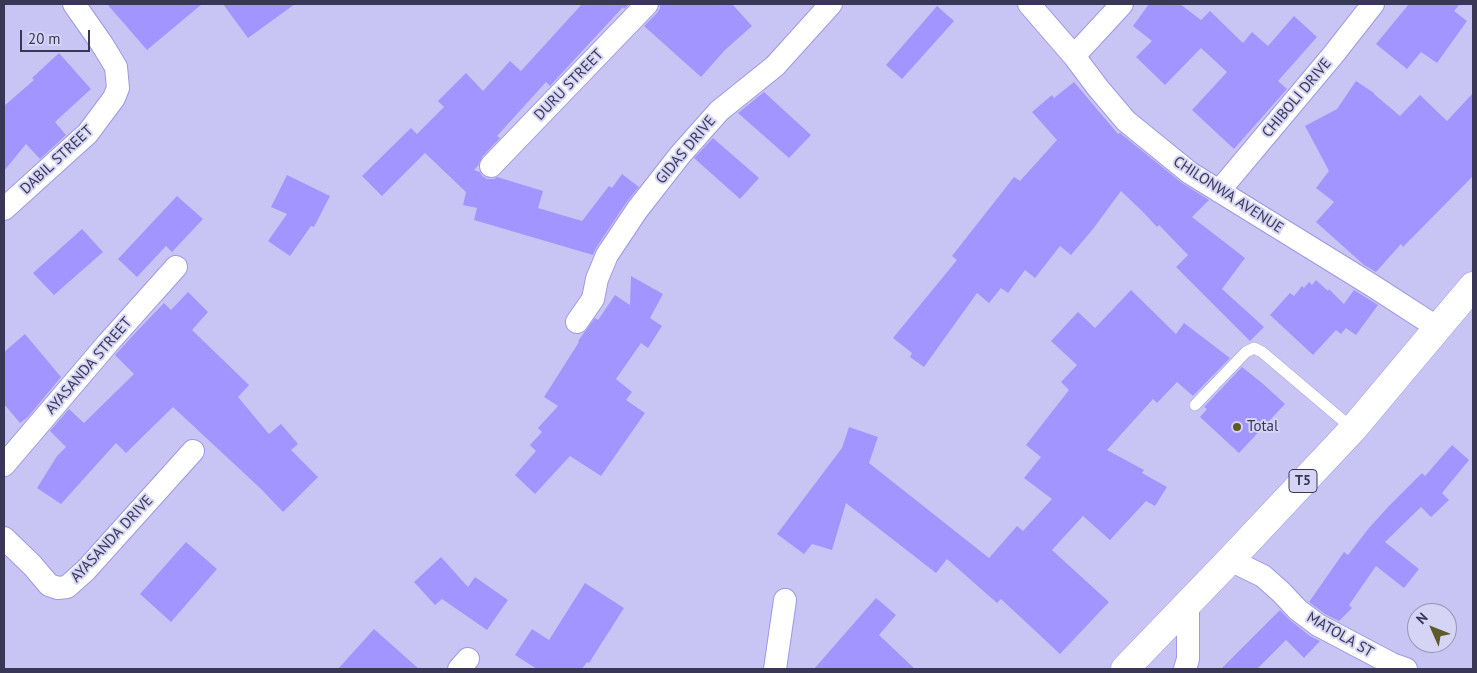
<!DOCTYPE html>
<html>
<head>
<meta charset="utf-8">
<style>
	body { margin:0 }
	#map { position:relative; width:1477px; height:673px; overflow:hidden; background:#c8c5f4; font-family:"PT Sans",sans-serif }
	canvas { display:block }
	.frame { position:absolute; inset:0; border:5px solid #393656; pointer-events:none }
	.north { position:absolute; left:1407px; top:603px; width:50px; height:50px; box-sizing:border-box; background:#d5d4f4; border:1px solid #9795b5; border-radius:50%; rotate:314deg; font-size:14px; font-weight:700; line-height:20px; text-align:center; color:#393656 }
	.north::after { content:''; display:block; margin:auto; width:18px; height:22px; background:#5d5b28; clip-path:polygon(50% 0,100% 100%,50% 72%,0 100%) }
	.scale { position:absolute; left:20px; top:30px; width:70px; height:22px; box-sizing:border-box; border:2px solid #393656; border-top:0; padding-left:6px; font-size:15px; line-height:18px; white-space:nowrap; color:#393656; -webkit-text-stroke:4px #d5d4f4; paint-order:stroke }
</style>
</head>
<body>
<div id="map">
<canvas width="1477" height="673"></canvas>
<div class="frame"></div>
<div class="north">N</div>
<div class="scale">20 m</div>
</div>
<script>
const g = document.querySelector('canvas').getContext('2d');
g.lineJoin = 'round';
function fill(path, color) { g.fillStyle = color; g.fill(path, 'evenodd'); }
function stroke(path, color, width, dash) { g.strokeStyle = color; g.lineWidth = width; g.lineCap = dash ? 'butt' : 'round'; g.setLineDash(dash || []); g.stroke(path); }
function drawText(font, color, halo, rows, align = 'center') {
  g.font = font + ' "PT Sans",sans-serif'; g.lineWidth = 4; g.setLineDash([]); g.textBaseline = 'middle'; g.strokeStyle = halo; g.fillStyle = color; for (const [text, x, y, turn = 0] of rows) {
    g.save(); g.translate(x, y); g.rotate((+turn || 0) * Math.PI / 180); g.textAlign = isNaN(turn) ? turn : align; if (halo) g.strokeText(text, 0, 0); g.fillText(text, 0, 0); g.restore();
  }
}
fill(new Path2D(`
	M 107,4 L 202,4 L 147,50 Z
	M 223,4 L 295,4 L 248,38 Z
	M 582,4 L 629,4 L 624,9 L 623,7 L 550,86 L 546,82 L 497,136 L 500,138 L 482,157 L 478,166 L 474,170 L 480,172 L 482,176 L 487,179 L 494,179 L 497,177 L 543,191 L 538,208 L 582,221 L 609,186 L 612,188 L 622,174 L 639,187 L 626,203 L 596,248 L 593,255 L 474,220 L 477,208 L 463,205 L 466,192 L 425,153 L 382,196 L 362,176 L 411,128 L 417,134 L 444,107 L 438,101 L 466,73 L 483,91 L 510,61 L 521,71 Z
	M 660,4 L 732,4 L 752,26 L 725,50 L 701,77 L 644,26 L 657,13 L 660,8 Z
	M 1149,4 L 1180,4 L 1201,20 L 1210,11 L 1243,43 L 1252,32 L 1268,46 L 1294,16 L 1317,37 L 1278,81 L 1287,89 L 1234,149 L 1192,110 L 1227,72 L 1201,48 L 1165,85 L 1136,57 L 1152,41 L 1133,26 Z
	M 1409,4 L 1460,4 L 1454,11 L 1467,21 L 1437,63 L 1421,52 L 1407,69 L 1376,44 Z
	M 937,6 L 954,21 L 902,79 L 886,65 Z
	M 59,53 L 91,89 L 55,122 L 66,135 L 40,159 L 26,144 L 4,171 L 4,106 L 34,80 L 32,78 Z
	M 1356,81 L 1374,93 L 1374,94 L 1400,116 L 1420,95 L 1447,121 L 1473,93 L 1473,176 L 1403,247 L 1401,244 L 1376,272 L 1364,265 L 1316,222 L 1334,202 L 1316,188 L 1329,171 L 1305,126 L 1337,109 Z
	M 1074,82 L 1118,134 L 1120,133 L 1182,183 L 1209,200 L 1192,217 L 1245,258 L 1222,289 L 1264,327 L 1250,341 L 1176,267 L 1188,255 L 1159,225 L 1157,227 L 1143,212 L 1121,191 L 1093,229 L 1071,255 L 1060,246 L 1035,278 L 1025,270 L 1008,293 L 1001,288 L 989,303 L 977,293 L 924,367 L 910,357 L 912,353 L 893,338 L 957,260 L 952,256 L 1014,177 L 1020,181 L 1057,140 L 1032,112 L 1052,95 L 1054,98 Z
	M 764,92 L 811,135 L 789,158 L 738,113 Z
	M 713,138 L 759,178 L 740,199 L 694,158 Z
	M 287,175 L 330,196 L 314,227 L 311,226 L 290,256 L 268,241 L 287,214 L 271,207 Z
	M 177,196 L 203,219 L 172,252 L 166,246 L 137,277 L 118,259 Z
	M 82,229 L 103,252 L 54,295 L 33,273 Z
	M 631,276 L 663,294 L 650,318 L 662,326 L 648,348 L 641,343 L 616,379 L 632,392 L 626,400 L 645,413 L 601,476 L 570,456 L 535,494 L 515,475 L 536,451 L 530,445 L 542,432 L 538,428 L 558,406 L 544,397 L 579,342 L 578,341 L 595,318 L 598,320 L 615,295 L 630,305 Z
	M 1316,280 L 1328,291 L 1329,289 L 1344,304 L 1354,290 L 1378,305 L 1356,335 L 1346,328 L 1341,334 L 1336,330 L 1313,355 L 1270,315 L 1290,293 L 1294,296 L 1302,286 L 1304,288 L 1309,282 L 1312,285 Z
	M 1131,290 L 1176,334 L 1184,323 L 1230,358 L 1193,396 L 1177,382 L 1157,403 L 1153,399 L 1107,450 L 1144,470 L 1142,473 L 1167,487 L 1155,506 L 1146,501 L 1110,540 L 1083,516 L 1052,550 L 1109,602 L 1060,654 L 1001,599 L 997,603 L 947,559 L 936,573 L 846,503 L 832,550 L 812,544 L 804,554 L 777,534 L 842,448 L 849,427 L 878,437 L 869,463 L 989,558 L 1017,526 L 1023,531 L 1052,499 L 1024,478 L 1041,457 L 1026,445 L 1069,390 L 1061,382 L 1077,365 L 1051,341 L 1078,312 L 1095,328 Z
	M 188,292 L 208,312 L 192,330 L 249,385 L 238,397 L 269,434 L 281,424 L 298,444 L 291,450 L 318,477 L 283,512 L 261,489 L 173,407 L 126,453 L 116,443 L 61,504 L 37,488 L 57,456 L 66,447 L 50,431 L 69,409 L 84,423 L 134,374 L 115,355 L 137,331 L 164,303 L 171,310 Z
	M 25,334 L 61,377 L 28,417 L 20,423 L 4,404 L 4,352 Z
	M 1242,367 L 1262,383 L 1285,404 L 1239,453 L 1200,417 L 1207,409 L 1204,407 Z
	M 1452,445 L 1469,460 L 1442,493 L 1449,500 L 1431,517 L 1421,507 L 1385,542 L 1419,569 L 1404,588 L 1376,566 L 1349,605 L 1352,608 L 1339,621 L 1325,614 L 1309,602 L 1344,552 L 1348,555 L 1369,528 L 1388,507 L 1422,473 L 1425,476 Z
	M 186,542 L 217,569 L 171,622 L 140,594 Z
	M 441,557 L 468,587 L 475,577 L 508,600 L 487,630 L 442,599 L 435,605 L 414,582 Z
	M 585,583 L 624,608 L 589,663 L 587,662 L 582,669 L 537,669 L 515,655 L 532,629 L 549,640 Z
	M 876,598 L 896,615 L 879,635 L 915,669 L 814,669 Z
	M 1280,610 L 1290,620 L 1310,636 L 1320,641 L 1304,658 L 1286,640 L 1257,669 L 1221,669 Z
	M 374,629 L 419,669 L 338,669 Z`), '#a295ff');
const service = new Path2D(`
	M 1195,405 L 1246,352 L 1254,348 L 1262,352 L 1353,429`);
const minor = new Path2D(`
	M 1029,4 L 1074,56 L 1098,88 L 1126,121 L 1190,173 L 1373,286 L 1438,328
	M 1074,56 L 1122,4
	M 491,166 L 647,4
	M 1219,191 L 1333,55 L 1373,4
	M 4,209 L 88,133 L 114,98 L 118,88 L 116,67 L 102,44 L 74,4
	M 577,322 L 593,299 L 597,279 L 607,255 L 637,210 L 680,155 L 719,111 L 775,66 L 831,4
	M 4,465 L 108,343 L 176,267
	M 4,538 L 32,565 L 49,585 L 58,588 L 67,587 L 86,570 L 193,451
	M 1230,560 L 1263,576 L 1281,592 L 1298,610 L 1318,625 L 1392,664 L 1406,669
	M 459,669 L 468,659
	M 775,669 L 785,600
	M 1185,669 L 1188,659 L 1188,603`);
const trunk = new Path2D(`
	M 1125,669 L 1230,560 L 1353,429 L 1473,286`);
stroke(service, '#9f98e4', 12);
stroke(minor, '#9f98e4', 24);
stroke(trunk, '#9f98e4', 29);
stroke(service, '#fff', 11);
stroke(minor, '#fff', 22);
stroke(trunk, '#fff', 28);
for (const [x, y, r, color] of [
	[1237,427,5,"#5d5b28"]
]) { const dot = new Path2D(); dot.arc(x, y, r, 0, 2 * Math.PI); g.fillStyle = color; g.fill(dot); stroke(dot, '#d5d4f4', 2); }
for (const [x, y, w] of [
	[1303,481,28]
]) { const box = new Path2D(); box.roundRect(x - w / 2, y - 11.5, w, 23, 4); g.fillStyle = '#d5d4f4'; g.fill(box); stroke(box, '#393656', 1); }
drawText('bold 14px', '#393656', null, [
	["T5",1303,481]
]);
drawText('15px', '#393656', '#d5d4f4', [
	["DURU STREET",569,85,-46],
	["CHIBOLI DRIVE",1297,98,-50],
	["GIDAS DRIVE",686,150,-50],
	["DABIL STREET",57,160,-43],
	["CHILONWA AVENUE",1228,195,33],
	["AYASANDA STREET",89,366,-49],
	["AYASANDA DRIVE",112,539,-47],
	["MATOLA ST",1340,635,30]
]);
drawText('15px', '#393656', '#d5d4f4', [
	["Total",1247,427]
], 'left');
</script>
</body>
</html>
